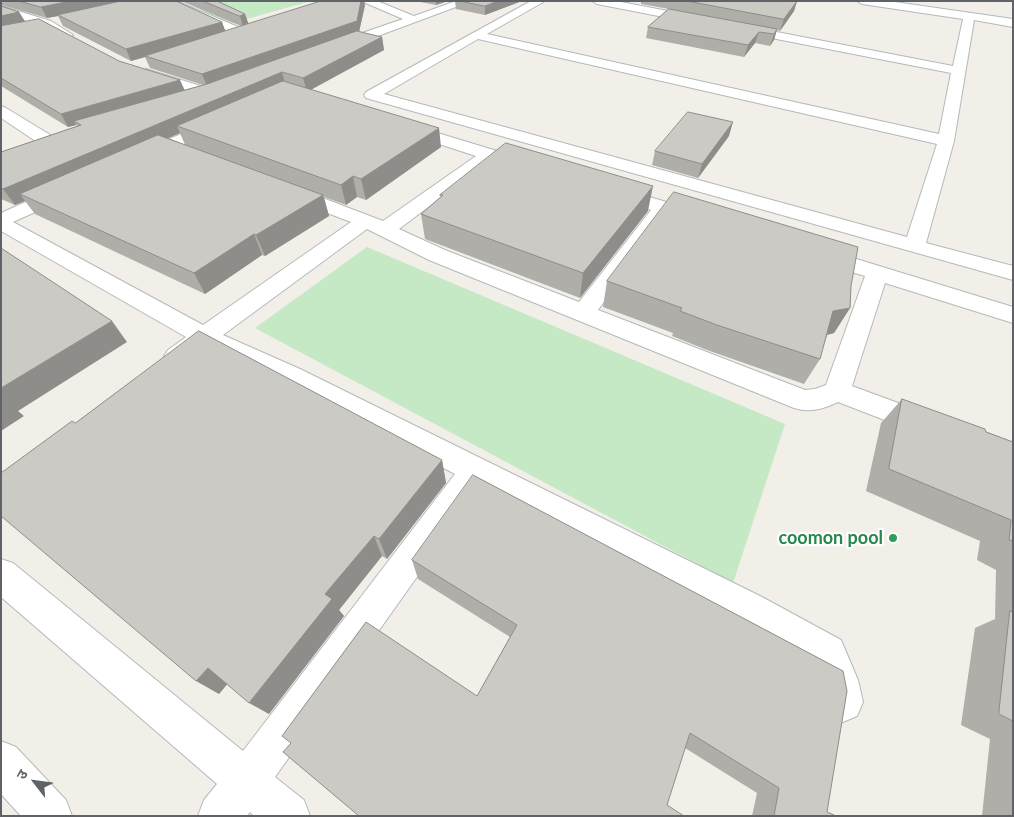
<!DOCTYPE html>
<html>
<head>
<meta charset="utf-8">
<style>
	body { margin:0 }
	#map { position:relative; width:1014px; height:817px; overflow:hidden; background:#f1efe8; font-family:Lato,"Noto Sans Devanagari",sans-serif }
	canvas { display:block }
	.frame { position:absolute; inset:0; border:2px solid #5f6368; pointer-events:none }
	.north { position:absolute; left:10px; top:757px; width:50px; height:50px; -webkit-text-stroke:4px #fff; paint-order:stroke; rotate:300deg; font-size:14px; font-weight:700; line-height:20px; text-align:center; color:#5f6368 }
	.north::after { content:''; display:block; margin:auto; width:18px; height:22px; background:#5f6368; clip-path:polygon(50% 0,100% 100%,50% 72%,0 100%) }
</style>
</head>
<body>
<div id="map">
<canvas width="1014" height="817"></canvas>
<div class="frame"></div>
<div class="north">उ</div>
</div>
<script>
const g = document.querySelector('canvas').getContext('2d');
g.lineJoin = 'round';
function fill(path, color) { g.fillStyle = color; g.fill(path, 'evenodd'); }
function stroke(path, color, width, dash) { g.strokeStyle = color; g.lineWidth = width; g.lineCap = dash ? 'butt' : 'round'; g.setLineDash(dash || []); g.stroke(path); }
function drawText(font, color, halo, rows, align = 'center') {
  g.font = font + ' Lato,sans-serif'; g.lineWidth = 4.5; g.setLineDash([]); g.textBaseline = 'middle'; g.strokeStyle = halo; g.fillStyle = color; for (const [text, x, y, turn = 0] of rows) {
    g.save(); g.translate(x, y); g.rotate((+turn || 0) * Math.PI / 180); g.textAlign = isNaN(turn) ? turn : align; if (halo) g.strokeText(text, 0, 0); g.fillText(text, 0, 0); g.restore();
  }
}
fill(new Path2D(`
	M 184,1 L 311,1 L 229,24 Z
	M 367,247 L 785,424 L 733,583 L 255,328 Z`), '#c5e8c5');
const street = new Path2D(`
	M 161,1 L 176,1 L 243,29 L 267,21 L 273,25 L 271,28 L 242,37 Z
	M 361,1 L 377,1 L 414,16 L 456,1 L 472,1 L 340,50 L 330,50 L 329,47 L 330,44 L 403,19 Z
	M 531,1 L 545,1 L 487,34 L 939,134 L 951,73 L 597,4 L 592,1 L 616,1 L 953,66 L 963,19 L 862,4 L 857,1 L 888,1 L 1013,19 L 1013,27 L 974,20 L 954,141 L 926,243 L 1013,266 L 1013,280 L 366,98 L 364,95 L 366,92 ZM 478,39 L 937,144 L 907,237 L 384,94 Z
	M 1,6 L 51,21 L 73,35 L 67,39 L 43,27 L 1,13 Z
	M 146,69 L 207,88 L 226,82 L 231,83 L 233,86 L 231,89 L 207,97 L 141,76 L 139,73 Z
	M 1,106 L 6,108 L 52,136 L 54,140 L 52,144 L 40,144 L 1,118 Z
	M 217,119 L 223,121 L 225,124 L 223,127 L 148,161 L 142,162 L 136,161 L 133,157 L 136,153 Z
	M 405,123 L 533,162 L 536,166 L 533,170 L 527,171 L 491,160 L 399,229 L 445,250 L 579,302 L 651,210 L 606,196 L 604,192 L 606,188 L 613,186 L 620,188 L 706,214 L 709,218 L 706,222 L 699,224 L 667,215 L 598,310 L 805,390 L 815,389 L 826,385 L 865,276 L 811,260 L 808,255 L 811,250 L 819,249 L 827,250 L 1013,307 L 1013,323 L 885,283 L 852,386 L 936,417 L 940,425 L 936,433 L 926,436 L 838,402 C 823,409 810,413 794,408 L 429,260 L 367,229 L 223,335 L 300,369 L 762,597 L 841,640 L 858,680 L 863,702 L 857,716 L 843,722 L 829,716 L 823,702 L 820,680 L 814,666 L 736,623 L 480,488 L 275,777 L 304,800 L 310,816 L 254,816 L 250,812 L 247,816 L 198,816 L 204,800 L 217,784 L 1,597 L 1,559 L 13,563 L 243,751 L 455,474 L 282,383 L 206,348 C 193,357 184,367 168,362 L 164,356 L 168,350 L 186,337 L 1,231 L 1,213 L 57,188 L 64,186 L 71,188 L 73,192 L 71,196 L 13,222 L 203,325 L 351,222 L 285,197 L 283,193 L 285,189 L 292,187 L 299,189 L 383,221 L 476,156 L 399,131 L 397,128 L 399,125 Z
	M 1,741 L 16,747 L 66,800 L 72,816 L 21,816 L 1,794 Z`);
stroke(street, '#b5b8bc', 2);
fill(street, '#fff');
fill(new Path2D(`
	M 1,1 L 176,1 L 222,22 L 225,31 L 241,26 L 181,1 L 217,1 L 245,14 L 248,24 L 365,5 L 359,32 L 382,37 L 384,50 L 311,89 L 441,147 L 366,200 L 357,197 L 346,205 L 324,197 L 329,216 L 265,256 L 262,255 L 205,294 L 35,214 L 25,201 L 15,205 L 1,199 L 1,152 L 77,126 L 76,125 L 68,127 L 1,86 L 1,6 L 19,12 L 25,22 L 119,61 L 184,90 L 203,85 L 150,68 L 145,57 L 131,61 L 63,26 L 58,16 L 47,18 L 1,5 ZM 180,133 L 185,145 L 168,138 Z
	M 415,1 L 448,1 L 436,5 Z
	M 455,1 L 522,1 L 485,15 L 456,9 Z
	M 641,1 L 797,1 L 794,11 L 780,31 L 777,30 L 774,40 L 770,46 L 755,43 L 744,57 L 646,38 L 648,27 L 669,9 L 641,4 Z
	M 729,136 L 698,178 L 652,165 L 655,151 Z
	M 440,195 L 648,211 L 580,298 L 425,239 L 421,214 L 441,197 Z
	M 607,281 L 851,286 L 850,308 L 834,333 L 827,335 L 820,359 L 804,384 L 707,350 L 672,336 L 673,333 L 603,307 Z
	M 902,399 L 1013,442 L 1013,816 L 982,816 L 990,739 L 961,725 L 975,628 L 995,619 L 996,570 L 977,560 L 980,541 L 866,491 L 881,423 Z
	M 75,423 L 442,460 L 446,483 L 387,559 L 382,556 L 339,610 L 344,616 L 269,714 L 227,684 L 219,694 Z
	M 412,560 L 827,812 L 833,816 L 752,816 L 757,793 L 685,748 L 477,696 L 510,637 L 418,579 Z`), '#afaea9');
fill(new Path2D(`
	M 71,1 L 126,1 L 58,15 L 58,16 L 47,18 L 41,7 Z
	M 361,1 L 364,1 L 365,5 L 359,32 L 207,86 L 202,74 Z
	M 436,1 L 448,1 L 436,5 Z
	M 498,1 L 522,1 L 485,15 L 485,6 Z
	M 797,1 L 794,11 L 780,31 L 784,19 Z
	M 19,12 L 26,23 L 1,28 L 1,16 Z
	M 245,14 L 249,25 L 243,27 L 240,16 Z
	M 222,22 L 226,33 L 145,56 L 145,57 L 131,61 L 126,49 Z
	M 777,29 L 774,40 L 770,46 L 774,34 Z
	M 759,32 L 755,43 L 744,57 L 748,45 Z
	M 382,37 L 384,50 L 307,92 L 303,78 Z
	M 282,72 L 286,86 L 177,126 L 180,133 L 30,198 L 20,194 L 25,201 L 15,205 L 3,189 Z
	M 180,80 L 186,93 L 74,121 L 76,125 L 68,127 L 61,114 Z
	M 733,122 L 729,136 L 698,178 L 702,164 Z
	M 439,128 L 441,147 L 366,200 L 361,179 Z
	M 353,176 L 357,197 L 346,205 L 341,185 Z
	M 653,186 L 648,211 L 580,298 L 583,273 Z
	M 323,195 L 329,216 L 265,256 L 256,235 Z
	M 254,234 L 262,255 L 205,294 L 194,273 Z
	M 850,308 L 834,333 L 818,337 L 833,311 Z
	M 112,321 L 127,342 L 18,411 L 24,416 L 1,431 L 1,388 Z
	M 442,460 L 446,483 L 387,559 L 379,539 Z
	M 374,536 L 382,556 L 339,610 L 344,616 L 269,714 L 249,703 L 325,594 Z
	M 208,668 L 230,681 L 219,694 L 196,681 Z`), '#8f8d8a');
const building = new Path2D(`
	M 19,1 L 71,1 L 41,7 Z
	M 121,1 L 176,1 L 222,22 L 126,49 L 58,15 Z
	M 203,1 L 217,1 L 245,14 L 240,16 Z
	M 321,1 L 361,1 L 357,21 L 202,74 L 145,56 Z
	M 460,1 L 498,1 L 485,6 Z
	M 687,1 L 797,1 L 784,19 Z
	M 1,6 L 19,12 L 1,16 Z
	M 669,9 L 777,29 L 774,34 L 759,32 L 748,45 L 648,27 Z
	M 39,19 L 119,61 L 180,80 L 61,114 L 1,78 L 1,26 Z
	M 357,31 L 382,37 L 303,78 L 282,72 L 3,189 L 1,188 L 1,152 L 81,125 L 74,121 L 207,84 Z
	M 283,81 L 439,128 L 361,179 L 353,176 L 341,185 L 177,126 Z
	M 688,112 L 733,122 L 702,164 L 655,151 Z
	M 158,135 L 323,195 L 256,235 L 254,234 L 194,273 L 20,194 Z
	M 506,143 L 653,186 L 583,273 L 421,214 L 443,195 L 440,195 Z
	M 674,192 L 858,247 L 851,286 L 850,308 L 833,311 L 820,359 L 717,325 L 680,311 L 682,308 L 607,281 Z
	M 1,248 L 112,321 L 1,388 Z
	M 199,331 L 442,460 L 379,539 L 374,536 L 325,594 L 332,599 L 249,703 L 208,668 L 196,681 L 1,516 L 1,473 L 72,421 L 75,423 Z
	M 902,399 L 985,429 L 986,432 L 1013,442 L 1013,541 L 1009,540 L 1011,520 L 889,469 Z
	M 473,475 L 843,671 L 847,691 L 827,812 L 834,815 L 833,816 L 774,816 L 779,788 L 690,733 L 667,805 L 684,816 L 359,816 L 283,752 L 291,743 L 282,736 L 366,622 L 477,696 L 517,625 L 412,560 Z
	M 1010,611 L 1013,612 L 1013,721 L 999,714 Z`);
fill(building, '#cccac5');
stroke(building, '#8f8d8a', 1);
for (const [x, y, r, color] of [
	[893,538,5,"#2e9e5b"]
]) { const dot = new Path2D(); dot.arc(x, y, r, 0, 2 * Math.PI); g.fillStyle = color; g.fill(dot); stroke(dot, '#fff', 2); }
drawText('bold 18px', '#27864d', '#fff', [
	["coomon pool",883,538]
], 'right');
</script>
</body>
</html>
